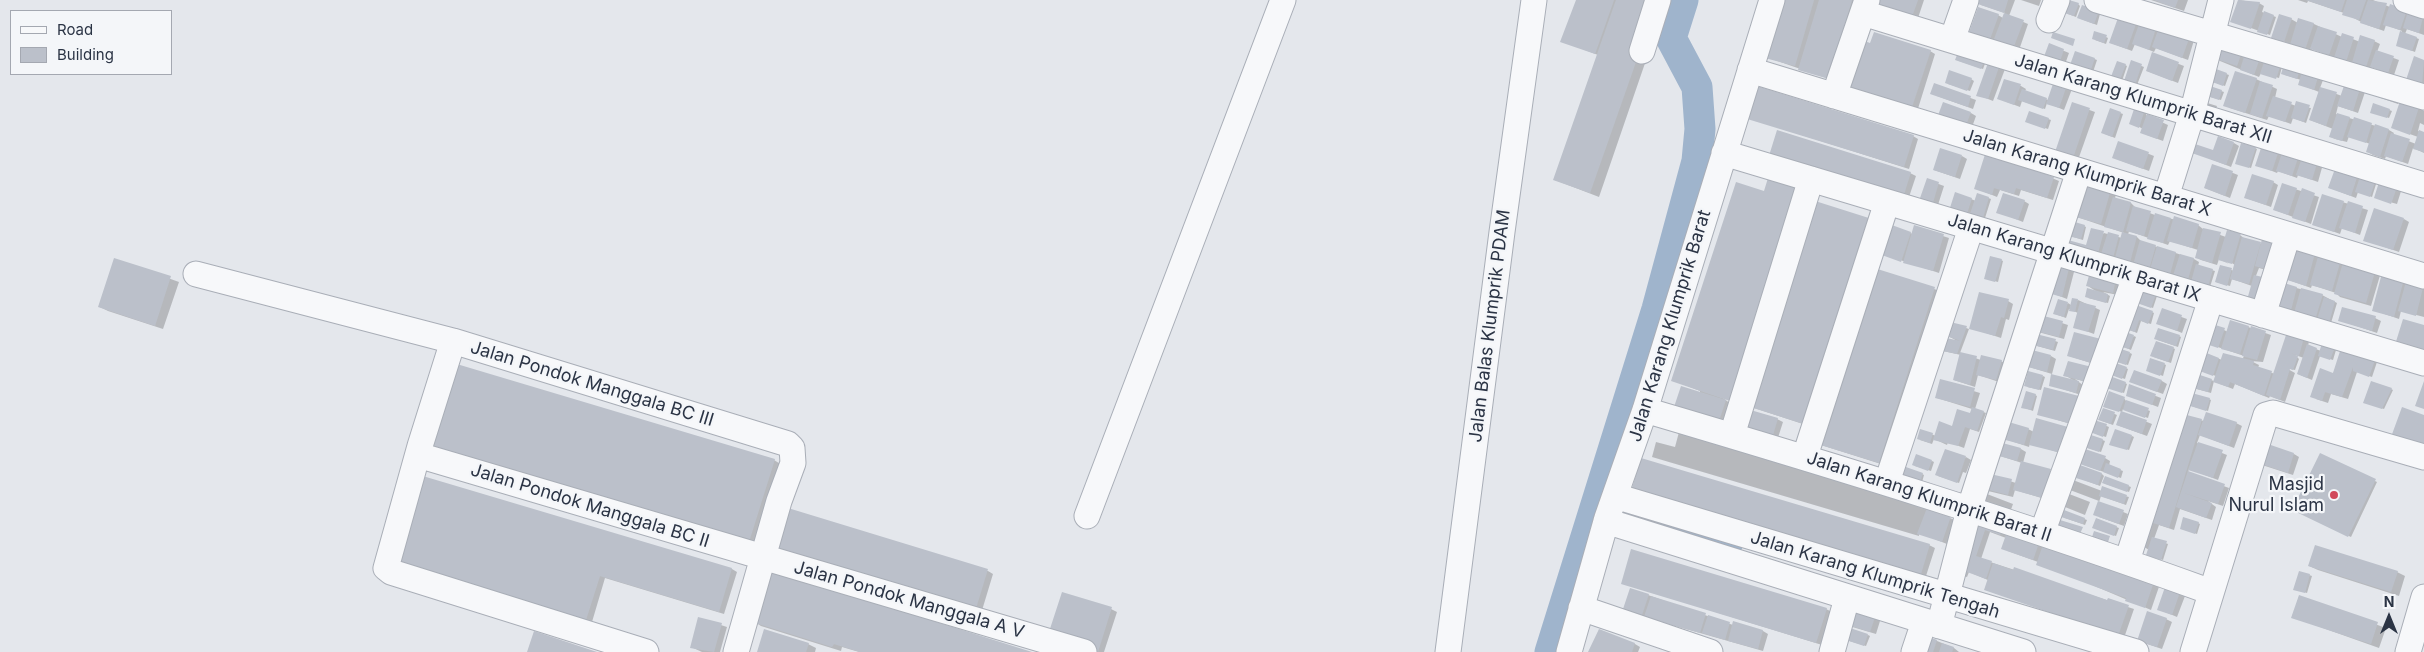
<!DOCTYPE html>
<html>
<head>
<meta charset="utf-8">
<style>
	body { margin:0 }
	#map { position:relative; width:2424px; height:652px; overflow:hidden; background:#e4e7ec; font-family:Inter,sans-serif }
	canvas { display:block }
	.legend { position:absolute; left:10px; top:10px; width:162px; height:65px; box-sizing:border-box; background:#f4f6f9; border:1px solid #a4a8b1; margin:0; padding:6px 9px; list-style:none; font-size:15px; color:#2b3445 }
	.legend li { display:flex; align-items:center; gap:10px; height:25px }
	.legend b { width:25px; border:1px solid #a4a8b1 }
	.north { position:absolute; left:2364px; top:592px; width:50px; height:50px; -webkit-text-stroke:4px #f4f6f9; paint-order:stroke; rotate:0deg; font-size:14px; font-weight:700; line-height:20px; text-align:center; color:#2b3445 }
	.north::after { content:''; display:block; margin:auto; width:18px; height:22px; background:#2b3445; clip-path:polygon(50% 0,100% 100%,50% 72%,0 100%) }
</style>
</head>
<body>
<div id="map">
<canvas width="2424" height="652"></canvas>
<ul class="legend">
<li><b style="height:6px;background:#f7f8fa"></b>Road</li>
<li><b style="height:14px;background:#bbc0ca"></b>Building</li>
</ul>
<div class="north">N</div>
</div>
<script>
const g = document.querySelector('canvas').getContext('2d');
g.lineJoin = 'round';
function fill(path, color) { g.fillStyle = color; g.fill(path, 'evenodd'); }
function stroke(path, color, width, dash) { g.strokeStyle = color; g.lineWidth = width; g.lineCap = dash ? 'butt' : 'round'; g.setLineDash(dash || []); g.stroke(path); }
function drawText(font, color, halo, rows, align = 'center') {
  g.font = font + ' Inter,sans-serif'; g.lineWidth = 4.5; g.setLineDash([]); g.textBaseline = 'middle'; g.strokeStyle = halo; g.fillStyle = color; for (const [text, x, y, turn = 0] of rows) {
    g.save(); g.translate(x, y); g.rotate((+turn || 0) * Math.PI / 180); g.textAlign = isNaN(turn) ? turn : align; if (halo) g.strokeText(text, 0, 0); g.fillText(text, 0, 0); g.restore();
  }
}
fill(new Path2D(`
	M 1577,0 L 1647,0 L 1664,8 L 1599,197 L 1555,180 L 1598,55 L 1562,41 Z
	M 1779,0 L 1858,0 L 1835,81 L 1763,56 Z
	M 1881,0 L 1924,0 L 1916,24 Z
	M 1977,0 L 2015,0 L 2009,16 L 2028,24 L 2017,56 L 1974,40 L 1998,15 L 2003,18 L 2005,13 L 1981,5 Z
	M 2021,0 L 2041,0 L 2039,6 Z
	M 2151,0 L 2188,0 L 2184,11 Z
	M 2239,0 L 2259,3 L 2264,6 L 2262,12 L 2276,17 L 2270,35 L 2232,21 Z
	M 2298,0 L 2373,0 L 2390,7 L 2424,14 L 2424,35 L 2407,29 L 2405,34 L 2419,39 L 2415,52 L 2397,45 L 2402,31 L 2386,25 L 2384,31 L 2367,25 L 2344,13 L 2308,1 L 2307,3 Z
	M 2078,4 L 2080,6 L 2076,17 L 2068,14 Z
	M 2083,7 L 2100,14 L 2097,25 L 2081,19 Z
	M 2120,17 L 2195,37 L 2188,60 L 2156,48 L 2154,52 L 2135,44 L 2132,51 L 2111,43 Z
	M 2291,19 L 2298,23 L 2299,20 L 2314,24 L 2342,37 L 2343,35 L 2360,42 L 2374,41 L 2380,44 L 2377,52 L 2399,60 L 2394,75 L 2372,67 L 2371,69 L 2352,64 L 2312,49 L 2311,52 L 2272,37 Z
	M 2106,37 L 2108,38 L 2106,44 L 2095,40 Z
	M 2221,40 L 2325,75 L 2320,88 L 2342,96 L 2347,82 L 2366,89 L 2358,113 L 2338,106 L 2336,114 L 2389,130 L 2394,133 L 2393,135 L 2416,144 L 2418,137 L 2393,128 L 2419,108 L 2424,111 L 2424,125 L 2420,123 L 2418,131 L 2424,133 L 2424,153 L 2413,148 L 2408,164 L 2386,156 L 2385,159 L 2373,155 L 2368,152 L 2370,144 L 2349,136 L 2347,142 L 2335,139 L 2331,137 L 2333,129 L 2310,120 L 2319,92 L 2299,84 L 2301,80 L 2285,75 L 2285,68 L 2282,67 L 2279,78 L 2261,73 L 2259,77 L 2220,61 L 2215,58 Z
	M 1871,44 L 1930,51 L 1935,54 L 1916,115 Z
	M 2050,45 L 2069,53 L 2063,70 Z
	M 2076,52 L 2097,60 L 2093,72 Z
	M 2153,54 L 2184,66 L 2178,83 L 2147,71 Z
	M 2415,58 L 2424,61 L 2424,86 L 2413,82 Z
	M 1959,61 L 1986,61 L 1983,69 Z
	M 1989,62 L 2005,69 L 1993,101 L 1978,95 Z
	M 2132,62 L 2144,67 L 2137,85 L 2128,82 Z
	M 2125,65 L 2127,66 L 2119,90 L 2111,87 Z
	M 2209,68 L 2229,75 L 2225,86 L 2208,80 Z
	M 1971,79 L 1974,81 L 1970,91 L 1948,84 Z
	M 2256,79 L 2277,89 L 2275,98 L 2296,106 L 2311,108 L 2306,123 L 2293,118 L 2291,124 L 2269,116 L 2267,120 L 2230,108 Z
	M 2005,80 L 2021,86 L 2026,89 L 2025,91 L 2048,100 L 2055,82 L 2072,89 L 2064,110 L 2047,103 L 2045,109 L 2022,101 L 2020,107 L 1999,99 Z
	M 1935,85 L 1976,100 L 1973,109 L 1937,96 Z
	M 2377,90 L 2400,98 L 2398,104 L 2375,96 Z
	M 2221,91 L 2224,92 L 2221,100 L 2207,96 Z
	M 2201,101 L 2217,106 L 2214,115 Z
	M 2073,104 L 2095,112 L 2078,160 L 2061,155 Z
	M 2136,108 L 2147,112 L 2146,115 L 2168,125 L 2163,141 L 2147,135 L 2143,129 L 2134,124 Z
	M 2111,110 L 2123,114 L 2115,138 L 2105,134 Z
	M 2389,110 L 2392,111 L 2389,118 L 2374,113 Z
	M 2029,112 L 2051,120 L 2048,129 L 2028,122 Z
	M 1971,113 L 1976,116 L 1971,130 L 1943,121 Z
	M 1745,117 L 1913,136 L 1918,139 L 1909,169 Z
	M 1778,131 L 1910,173 L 1916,176 L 1907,203 Z
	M 2119,142 L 2154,156 L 2149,171 L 2119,160 Z
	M 2234,143 L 2239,146 L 2231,167 L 2188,150 L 2214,152 Z
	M 2263,146 L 2323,164 L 2318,182 L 2298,175 L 2297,178 L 2278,171 L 2277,173 L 2257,165 Z
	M 2255,148 L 2257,149 L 2251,168 L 2238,164 Z
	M 1988,150 L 2046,173 L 2045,175 L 2059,181 L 2053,200 L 2021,190 L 2019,196 L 2000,190 L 1997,197 L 1975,188 Z
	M 1962,156 L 1967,159 L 1960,179 L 1934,170 Z
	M 2213,165 L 2238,175 L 2230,198 L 2205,188 Z
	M 2336,168 L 2377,181 L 2372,197 L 2358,192 L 2356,198 L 2330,188 Z
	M 1928,180 L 1944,186 L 1937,208 L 1926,204 Z
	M 2381,180 L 2402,188 L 2397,204 L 2379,199 Z
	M 2273,182 L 2278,185 L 2271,207 L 2246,198 Z
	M 2083,183 L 2116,193 L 2115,199 L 2131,203 L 2136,208 L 2155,215 L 2198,225 L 2203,229 L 2226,237 L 2240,235 L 2245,239 L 2262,244 L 2280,274 L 2259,268 L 2252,286 L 2232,279 L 2230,286 L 2216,282 L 2221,266 L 2234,271 L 2235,265 L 2227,260 L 2226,262 L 2229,264 L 2219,259 L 2217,265 L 2201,260 L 2196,257 L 2198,250 L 2170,241 L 2168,245 L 2129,231 L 2128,235 L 2137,237 L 2142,242 L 2194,259 L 2199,262 L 2198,266 L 2215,271 L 2210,287 L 2102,259 L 2087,247 L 2104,233 L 2122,238 L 2124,233 L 2074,216 Z
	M 2283,185 L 2319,197 L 2311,224 L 2275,210 Z
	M 1978,194 L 1991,199 L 1985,218 L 1973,214 L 1955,217 L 1971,199 L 1976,201 Z
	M 2323,196 L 2368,210 L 2360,235 L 2342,228 L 2340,234 L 2313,224 Z
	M 2024,201 L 2029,204 L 2023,222 L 1998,212 Z
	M 1813,202 L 1812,427 L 1748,406 Z
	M 2404,219 L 2409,222 L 2399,252 L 2364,240 Z
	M 2084,226 L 2086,227 L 2083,240 L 2067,235 Z
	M 1915,227 L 1949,238 L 1939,273 L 1885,255 L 1910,233 L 1913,234 Z
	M 2315,254 L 2381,272 L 2371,306 L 2340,297 L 2336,293 L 2312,285 L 2311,288 L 2286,279 Z
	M 115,259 L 179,282 L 163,329 L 108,311 L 100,307 Z
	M 2001,260 L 2003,261 L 1998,282 L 1987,279 Z
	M 1872,268 L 1940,291 L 1884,465 L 1821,445 Z
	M 2069,269 L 2074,272 L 2067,299 L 2049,292 Z
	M 2091,274 L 2121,283 L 2118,295 L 2103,292 L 2110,296 L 2108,303 L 2088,298 L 2097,292 L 2088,286 Z
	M 2383,274 L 2424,284 L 2424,317 L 2401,311 L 2399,319 L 2373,310 Z
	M 2282,284 L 2322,295 L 2337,303 L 2331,323 L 2285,310 Z
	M 2155,295 L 2157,296 L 2153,308 L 2141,304 Z
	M 2078,300 L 2100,310 L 2094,334 L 2075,327 L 2078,313 L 2069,309 L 2066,318 L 2055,314 L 2068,303 L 2071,305 Z
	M 2008,301 L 2013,304 L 2009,320 L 2006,319 L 2001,338 L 1971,328 Z
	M 2162,310 L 2187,319 L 2182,333 L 2158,323 Z
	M 2152,312 L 2154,313 L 2151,324 L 2141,321 L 2137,333 L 2125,328 Z
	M 2037,315 L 2068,325 L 2064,339 L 2038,332 Z
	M 2375,318 L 2381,321 L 2377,333 L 2339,320 Z
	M 1951,323 L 1969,329 L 1960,353 L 1981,360 L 2001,361 L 2006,364 L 2002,383 L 1978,375 L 1975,387 L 1954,380 L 1961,355 L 1938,350 L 1957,341 L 1950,337 Z
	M 2248,327 L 2271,335 L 2263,362 L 2251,361 L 2259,365 L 2258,368 L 2275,374 L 2288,334 L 2309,341 L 2308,346 L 2321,351 L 2323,345 L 2336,350 L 2333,360 L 2320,356 L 2312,380 L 2298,374 L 2304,358 L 2295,355 L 2299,359 L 2295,370 L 2286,368 L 2295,373 L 2285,402 L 2270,396 L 2269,398 L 2235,384 L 2233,389 L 2220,384 L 2215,381 L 2216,376 L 2201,371 L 2205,353 L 2222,360 L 2243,358 L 2244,356 L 2209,344 L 2224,330 L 2228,332 Z
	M 2075,334 L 2100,366 L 2069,356 Z
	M 2134,336 L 2136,337 L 2131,350 L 2119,345 Z
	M 2179,336 L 2181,337 L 2178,347 L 2158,340 Z
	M 2055,341 L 2058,342 L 2055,351 L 2037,346 Z
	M 2173,348 L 2175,349 L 2171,363 L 2154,357 Z
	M 2342,349 L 2377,362 L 2372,377 L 2357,372 L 2348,399 L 2331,394 L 2328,403 L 2316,399 L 2333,374 Z
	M 2130,353 L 2132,354 L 2128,365 L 2115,361 Z
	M 2051,356 L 2056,359 L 2052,374 L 2029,367 Z
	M 2068,362 L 2097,385 L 2075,379 L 2084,386 L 2081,395 L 2050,385 L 2074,381 L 2065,375 Z
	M 2164,364 L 2166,365 L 2163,376 L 2150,371 Z
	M 2126,368 L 2128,369 L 2125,379 L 2110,374 Z
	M 2195,375 L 2214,381 L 2211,393 L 2193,388 Z
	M 2043,376 L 2045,377 L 2041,390 L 2027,387 Z
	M 1672,380 L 1723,398 L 1731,404 L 1723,429 L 1700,393 L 1700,391 Z
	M 1941,381 L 1980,393 L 1975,409 L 1986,413 L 1979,432 L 1970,429 L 1964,448 L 1948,442 L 1947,445 L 1934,439 L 1932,444 L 1920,440 L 1921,430 L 1936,436 L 1970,415 L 1972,409 L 1937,398 Z
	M 2162,381 L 2167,384 L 2163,394 L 2131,382 Z
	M 2125,383 L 2127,384 L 2124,393 L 2106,387 Z
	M 2130,386 L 2161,398 L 2158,407 L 2127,395 Z
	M 2045,389 L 2077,426 L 2038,414 Z
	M 2391,389 L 2393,390 L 2384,409 L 2366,403 Z
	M 2035,395 L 2037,396 L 2033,411 L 2025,408 Z
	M 2124,398 L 2126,401 L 2150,411 L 2148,418 L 2123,409 L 2122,412 L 2152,424 L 2147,436 L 2117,425 L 2122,412 L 2107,407 Z
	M 2209,399 L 2211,400 L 2208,411 L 2188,405 Z
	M 2103,409 L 2117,415 L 2113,425 L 2102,421 Z
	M 2184,416 L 2204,421 L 2236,423 L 2242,426 L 2234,448 L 2200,435 L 2197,443 L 2227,455 L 2218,480 L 2189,469 L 2188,473 L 2229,488 L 2223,506 L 2208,501 L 2216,507 L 2212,520 L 2180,509 L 2174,530 L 2159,525 L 2154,539 L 2168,544 L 2163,560 L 2149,556 L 2149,550 L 2141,545 Z
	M 1777,419 L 1783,422 L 1776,444 L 1746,436 Z
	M 2095,421 L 2109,427 L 2106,437 L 2094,433 Z
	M 2028,429 L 2034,432 L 2066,455 L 2030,443 L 2029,447 L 1999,437 Z
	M 1679,432 L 1928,505 L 1927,509 L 1955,520 L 1947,544 L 1919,533 L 1919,536 L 1652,457 L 1656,442 L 1675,447 Z
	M 2089,435 L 2105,441 L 2101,452 L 2088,448 Z
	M 2132,436 L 2134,437 L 2129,450 L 2113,445 Z
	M 432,447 L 774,460 L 782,465 L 758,546 Z
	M 2021,449 L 2026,452 L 2023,463 L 2055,473 L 2048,500 L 2015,490 L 2013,497 L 1988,491 L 1987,474 L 2016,483 L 2022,463 L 1994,454 Z
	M 2294,454 L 2299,457 L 2293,475 L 2262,465 Z
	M 2320,455 L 2377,482 L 2351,537 L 2294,510 Z
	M 1966,457 L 1971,460 L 1966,473 L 1963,472 L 1959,483 L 1938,476 Z
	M 2105,458 L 2110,461 L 2109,466 L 2123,471 L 2121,478 L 2084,465 Z
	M 1932,461 L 1934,462 L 1931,471 L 1915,466 Z
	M 1922,474 L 1924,475 L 1921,486 L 1902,479 Z
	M 2102,474 L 2104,476 L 2100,486 L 2079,478 Z
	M 2106,478 L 2131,487 L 2129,492 L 2106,484 Z
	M 2073,480 L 2102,491 L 2129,497 L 2126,505 L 2101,496 L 2099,502 L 2128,514 L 2124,526 L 2099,517 L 2099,501 L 2070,490 Z
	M 1633,487 L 1929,545 L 1935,548 L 1926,576 Z
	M 2064,492 L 2090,502 L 2085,515 L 2060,505 Z
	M 1987,494 L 2013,504 L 2008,518 L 1983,508 Z
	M 788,510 L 988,571 L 993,574 L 980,617 Z
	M 2065,512 L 2087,520 L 2085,525 L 2065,518 Z
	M 1972,516 L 2162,578 L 2151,610 L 2038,562 L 2008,551 L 2006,538 L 1990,532 L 1981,559 L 2134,609 L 2124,638 L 1969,572 L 1967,577 L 1958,574 Z
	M 2096,520 L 2119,528 L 2116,536 L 2096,529 Z
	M 2198,523 L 2200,524 L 2197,534 L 2183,529 Z
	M 396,564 L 732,569 L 737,572 L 724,614 L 605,578 L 592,622 Z
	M 2309,566 L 2397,572 L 2405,576 L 2399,596 L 2318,570 Z
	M 2300,572 L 2312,576 L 2307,593 L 2297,590 Z
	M 1622,583 L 1826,609 L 1832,612 L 1822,645 Z
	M 2179,593 L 2185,596 L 2177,617 L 2158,609 Z
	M 1648,595 L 1733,625 L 1734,623 L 1763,631 L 1768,634 L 1763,651 L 1651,619 L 1626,615 Z
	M 2299,597 L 2386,628 L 2379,648 L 2292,617 Z
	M 1111,609 L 1117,612 L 1104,652 L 1093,652 Z
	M 699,618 L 727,627 L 720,652 L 702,652 L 691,647 Z
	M 1875,618 L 1880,621 L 1876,634 L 1849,626 Z
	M 2166,619 L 2172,622 L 2162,649 L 2144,643 Z
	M 753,621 L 1029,652 L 859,652 L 842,647 L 841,651 L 761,626 Z
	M 1599,630 L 1635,644 L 1640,647 L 1638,652 L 1590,652 Z
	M 1868,635 L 1870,636 L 1866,646 L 1846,640 Z
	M 1925,636 L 1954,648 L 1959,652 L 1919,652 Z
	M 808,644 L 816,648 L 815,652 L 758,652 Z`), '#0003');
stroke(new Path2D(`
	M 1597,504 L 1626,514 L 1728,542
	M 1550,652 L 1657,309 L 1697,161 L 1700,129 L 1697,87 L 1671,38 L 1683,0`), '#9fb4cc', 31);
fill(new Path2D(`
	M 1576,0 L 1614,0 L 1595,54 L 1560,42 Z
	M 1616,0 L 1651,0 L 1657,2 L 1590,193 L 1553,180 Z
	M 1777,0 L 1814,0 L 1795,66 L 1761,57 Z
	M 1819,0 L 1852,0 L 1829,79 L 1798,70 Z
	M 1879,0 L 1918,0 L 1910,22 L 1876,10 Z
	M 1975,0 L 2008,0 L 2004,13 L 1975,3 Z
	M 2069,0 L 2079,3 L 2074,16 L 2064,13 Z
	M 2154,0 L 2178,0 L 2175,8 Z
	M 2238,0 L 2260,2 L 2251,29 L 2230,22 Z
	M 2306,0 L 2345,0 L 2341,12 Z
	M 2347,0 L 2366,0 L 2359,20 L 2342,15 Z
	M 2368,0 L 2387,3 L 2379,29 L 2360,23 Z
	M 2390,4 L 2407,10 L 2400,30 L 2383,25 Z
	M 2082,5 L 2099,11 L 2094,24 L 2077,18 Z
	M 1978,7 L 1999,14 L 1988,45 L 1967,38 Z
	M 2409,8 L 2424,13 L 2419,33 L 2403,28 Z
	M 2264,11 L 2274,15 L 2267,35 L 2257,32 Z
	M 2004,13 L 2024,20 L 2011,54 L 1991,47 Z
	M 2279,14 L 2292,18 L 2284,42 L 2271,38 Z
	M 2119,15 L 2137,21 L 2127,49 L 2109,43 Z
	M 2142,16 L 2158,22 L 2149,50 L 2132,44 Z
	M 2298,18 L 2314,23 L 2305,50 L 2290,45 Z
	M 2161,22 L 2191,33 L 2182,58 L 2152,47 Z
	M 2318,26 L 2337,32 L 2329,55 L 2310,49 Z
	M 2094,31 L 2107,35 L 2104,43 L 2092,39 Z
	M 2400,31 L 2417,37 L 2412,51 L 2396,46 Z
	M 1874,32 L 1931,50 L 1910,113 L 1840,90 L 1856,38 L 1870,43 Z
	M 2053,32 L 2075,39 L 2073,46 L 2051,38 Z
	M 2342,33 L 2354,37 L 2346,62 L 2334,58 Z
	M 2360,35 L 2375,40 L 2366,67 L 2352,63 Z
	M 2220,38 L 2244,46 L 2237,66 L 2213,58 Z
	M 2049,43 L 2064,49 L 2058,68 L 2042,62 Z
	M 2247,47 L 2262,52 L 2254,75 L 2240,70 Z
	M 1959,50 L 1985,59 L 1981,69 L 1955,60 Z
	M 2376,50 L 2394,56 L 2388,73 L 2370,67 Z
	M 2075,51 L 2095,58 L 2090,72 L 2070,65 Z
	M 2152,52 L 2179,62 L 2172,81 L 2146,71 Z
	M 2266,56 L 2282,61 L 2276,79 L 2260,74 Z
	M 2414,56 L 2424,60 L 2422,85 L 2406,80 Z
	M 2286,58 L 2302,63 L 2297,79 L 2281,74 Z
	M 1989,60 L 2000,64 L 1988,99 L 1976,96 Z
	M 2131,60 L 2142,64 L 2135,85 L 2124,81 Z
	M 2117,61 L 2126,64 L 2116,90 L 2107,87 Z
	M 2304,65 L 2320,71 L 2314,90 L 2298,85 Z
	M 2208,66 L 2227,73 L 2223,86 L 2204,79 Z
	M 1949,70 L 1972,78 L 1967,91 L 1945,83 Z
	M 2235,71 L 2257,78 L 2245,113 L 2223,106 Z
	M 2004,79 L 2021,84 L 2014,105 L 1997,99 Z
	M 2346,80 L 2361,85 L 2353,111 L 2337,106 Z
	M 2054,81 L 2067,85 L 2059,108 L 2046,104 Z
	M 2260,81 L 2273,85 L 2262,118 L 2250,114 Z
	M 1934,83 L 1971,96 L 1968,107 L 1930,94 Z
	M 1754,85 L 1914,135 L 1904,167 L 1744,118 Z
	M 2207,85 L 2222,90 L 2219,100 L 2204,95 Z
	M 2320,87 L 2337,92 L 2326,126 L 2309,120 Z
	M 2022,89 L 2047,98 L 2043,109 L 2018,100 Z
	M 2273,96 L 2292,102 L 2285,122 L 2266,116 Z
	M 2296,101 L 2310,105 L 2304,122 L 2291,118 Z
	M 2400,101 L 2419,107 L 2410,135 L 2391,128 Z
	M 1943,102 L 1971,112 L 1965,128 L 1937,118 Z
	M 2072,102 L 2090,108 L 2073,158 L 2055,152 Z
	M 2373,103 L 2390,109 L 2387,118 L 2370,113 Z
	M 2135,106 L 2145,109 L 2139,128 L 2129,124 Z
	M 2110,108 L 2121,112 L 2112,137 L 2101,133 Z
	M 2029,111 L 2049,118 L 2045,129 L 2025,122 Z
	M 2337,113 L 2350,117 L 2342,141 L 2329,137 Z
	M 2147,114 L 2164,120 L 2157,139 L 2140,133 Z
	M 2354,117 L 2372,123 L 2366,143 L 2347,137 Z
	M 2375,124 L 2389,129 L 2380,157 L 2366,152 Z
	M 1777,130 L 1911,172 L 1902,201 L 1768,159 Z
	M 2419,130 L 2424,132 L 2424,152 L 2413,149 Z
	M 2391,133 L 2410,139 L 2402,162 L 2384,156 Z
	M 2218,136 L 2234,142 L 2226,165 L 2186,151 L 2189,142 L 2213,150 Z
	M 2118,141 L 2149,152 L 2143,169 L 2112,158 Z
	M 2241,143 L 2256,147 L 2249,168 L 2235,164 Z
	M 2262,145 L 2279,150 L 2272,171 L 2255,166 Z
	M 1940,148 L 1962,155 L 1955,177 L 1933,170 Z
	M 1987,148 L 2041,169 L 2040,172 L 2054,177 L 2047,198 L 2016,188 L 2014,194 L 1994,188 L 1992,195 L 1974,189 Z
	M 2283,150 L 2299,155 L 2292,176 L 2276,171 Z
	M 2303,155 L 2318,160 L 2312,180 L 2296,175 Z
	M 2212,164 L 2233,171 L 2225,196 L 2204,188 Z
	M 2336,166 L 2358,174 L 2351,196 L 2328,188 Z
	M 2252,174 L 2274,181 L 2266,205 L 2244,198 Z
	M 2361,174 L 2376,179 L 2370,197 L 2355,192 Z
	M 1768,178 L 1800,189 L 1730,401 L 1671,381 L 1736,182 L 1764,191 Z
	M 1927,178 L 1939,182 L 1932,206 L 1919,201 Z
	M 2380,179 L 2398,184 L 2391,204 L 2374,198 Z
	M 2082,181 L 2111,189 L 2101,224 L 2072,216 Z
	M 2282,183 L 2297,188 L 2288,215 L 2273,210 Z
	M 2302,188 L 2315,193 L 2305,222 L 2292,218 Z
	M 1955,192 L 1972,198 L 1965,220 L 1948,214 Z
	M 1977,193 L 1989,197 L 1983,218 L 1970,214 Z
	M 2003,193 L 2025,200 L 2018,220 L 1996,213 Z
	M 2322,194 L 2344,201 L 2334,232 L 2312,225 Z
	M 2113,197 L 2131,202 L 2123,232 L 2104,227 Z
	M 1812,200 L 1872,219 L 1807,425 L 1747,406 Z
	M 2348,201 L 2363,206 L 2355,233 L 2339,228 Z
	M 2133,206 L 2151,211 L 2144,236 L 2126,231 Z
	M 2374,208 L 2404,218 L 2393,250 L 2363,241 Z
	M 2155,213 L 2171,218 L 2163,243 L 2147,239 Z
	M 2174,216 L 2199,224 L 2192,248 L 2167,241 Z
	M 2068,220 L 2085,225 L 2081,239 L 2063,235 Z
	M 1889,224 L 1911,232 L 1901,262 L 1879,254 Z
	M 1914,225 L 1944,234 L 1933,271 L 1903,263 Z
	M 2091,228 L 2104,231 L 2097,257 L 2083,258 L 2061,238 L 2086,245 Z
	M 2203,228 L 2221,232 L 2212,263 L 2195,258 Z
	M 2227,230 L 2241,233 L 2232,264 L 2218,260 Z
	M 2108,232 L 2119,235 L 2113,258 L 2101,254 Z
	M 2122,232 L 2137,236 L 2129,266 L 2114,262 Z
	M 2242,237 L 2261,242 L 2249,284 L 2230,279 Z
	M 2262,239 L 2282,245 L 2275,272 L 2255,266 Z
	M 2140,240 L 2156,245 L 2148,273 L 2132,269 Z
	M 2157,246 L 2176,252 L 2168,282 L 2148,276 Z
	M 2293,247 L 2315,253 L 2306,286 L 2284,279 Z
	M 2319,253 L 2341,259 L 2332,291 L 2310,285 Z
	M 2180,254 L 2194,258 L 2187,283 L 2172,279 Z
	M 1990,256 L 2002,259 L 1995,282 L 1984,279 Z
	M 114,258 L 171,276 L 155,326 L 98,307 Z
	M 2344,259 L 2376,268 L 2366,303 L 2334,294 Z
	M 2055,264 L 2069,268 L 2062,297 L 2048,293 Z
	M 2196,264 L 2213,269 L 2208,287 L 2191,282 Z
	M 2220,265 L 2232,268 L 2227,286 L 2215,282 Z
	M 1871,267 L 1935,287 L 1879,463 L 1814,443 Z
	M 2090,272 L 2116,279 L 2113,293 L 2086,286 Z
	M 2382,273 L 2404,279 L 2394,317 L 2372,311 Z
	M 2254,275 L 2271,279 L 2264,305 L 2247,300 Z
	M 2407,278 L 2424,283 L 2416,316 L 2398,311 Z
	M 2281,282 L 2297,287 L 2290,314 L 2273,310 Z
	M 2087,288 L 2108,294 L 2106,303 L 2085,297 Z
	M 2301,288 L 2323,294 L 2314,323 L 2293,317 Z
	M 2143,289 L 2156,294 L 2151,308 L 2137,303 Z
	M 1979,292 L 2009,299 L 2004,318 L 2001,317 L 1995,336 L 1969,329 Z
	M 2324,297 L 2335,301 L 2329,323 L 2317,320 Z
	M 2072,298 L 2078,299 L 2075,312 L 2069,311 Z
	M 2058,299 L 2068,302 L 2064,317 L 2053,314 Z
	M 2080,302 L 2096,306 L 2088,332 L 2073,328 Z
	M 2130,303 L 2153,311 L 2148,324 L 2139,320 L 2135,332 L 2121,328 Z
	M 2342,307 L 2376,316 L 2372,331 L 2338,321 Z
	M 2162,308 L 2182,315 L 2177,331 L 2156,324 Z
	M 2036,314 L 2063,321 L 2059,337 L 2032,330 Z
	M 2403,319 L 2424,325 L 2424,357 L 2394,348 Z
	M 2230,320 L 2249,326 L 2240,354 L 2221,349 Z
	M 1950,322 L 1967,326 L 1957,354 L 1934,349 L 1941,337 L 1961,341 L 1946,336 Z
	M 2212,324 L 2225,328 L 2218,348 L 2206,344 Z
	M 2251,326 L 2266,331 L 2257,360 L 2242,356 Z
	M 2158,328 L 2180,335 L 2176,346 L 2154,339 Z
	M 2120,330 L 2134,335 L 2129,349 L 2115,345 Z
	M 2074,332 L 2101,339 L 2095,364 L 2067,356 Z
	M 2287,332 L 2304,337 L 2299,356 L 2287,352 L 2298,356 L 2293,370 L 2290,369 L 2280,400 L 2266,395 Z
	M 2036,334 L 2056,339 L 2053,350 L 2033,345 Z
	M 2156,341 L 2174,347 L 2168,362 L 2150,356 Z
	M 2322,343 L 2335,347 L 2330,360 L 2318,356 Z
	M 2307,344 L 2317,348 L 2307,378 L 2297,374 Z
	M 2115,347 L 2130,352 L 2126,365 L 2111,360 Z
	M 2341,348 L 2375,360 L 2369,377 L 2353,371 L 2353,367 L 2342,397 L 2325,392 L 2322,401 L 2310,397 L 2320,368 L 2333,373 Z
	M 2032,350 L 2051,355 L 2047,372 L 2028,367 Z
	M 1960,352 L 1977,356 L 1970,385 L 1953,380 Z
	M 2204,352 L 2219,358 L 2213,376 L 2197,370 Z
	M 2223,353 L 2254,361 L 2253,365 L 2272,371 L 2264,396 L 2230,382 L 2228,387 L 2213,382 Z
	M 1981,355 L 2002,360 L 1996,380 L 1976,375 Z
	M 2150,358 L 2165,363 L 2160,376 L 2146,371 Z
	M 2068,361 L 2096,368 L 2092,383 L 2063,376 Z
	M 2110,361 L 2127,367 L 2122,379 L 2106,373 Z
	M 450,362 L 775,459 L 749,542 L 425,445 Z
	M 2134,370 L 2162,380 L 2157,392 L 2129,382 Z
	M 2028,371 L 2043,375 L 2039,390 L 2024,386 Z
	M 2194,373 L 2212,379 L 2208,392 L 2190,387 Z
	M 2051,374 L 2079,381 L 2076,393 L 2049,386 Z
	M 2107,375 L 2126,382 L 2122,393 L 2103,387 Z
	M 1940,379 L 1975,388 L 1970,407 L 1935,398 Z
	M 2371,381 L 2392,388 L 2382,409 L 2363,403 Z
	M 2424,381 L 2424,409 L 2415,406 Z
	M 2129,384 L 2156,394 L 2152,405 L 2126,396 Z
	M 1681,386 L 1726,400 L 1717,427 L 1672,413 Z
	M 2044,387 L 2079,396 L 2072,424 L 2037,415 Z
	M 2026,391 L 2036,394 L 2031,410 L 2021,408 Z
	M 2109,391 L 2125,397 L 2119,412 L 2103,407 Z
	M 2188,392 L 2210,398 L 2206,411 L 2184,404 Z
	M 2126,400 L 2149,408 L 2145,418 L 2123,410 Z
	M 1972,407 L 1984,411 L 1977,431 L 1965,427 L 1958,446 L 1933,440 L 1939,421 L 1952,426 L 1957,409 L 1970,413 Z
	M 2402,407 L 2424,415 L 2424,448 L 2391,437 Z
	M 2103,408 L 2115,412 L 2111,424 L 2098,420 Z
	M 1747,409 L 1778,418 L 1771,442 L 1740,434 Z
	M 2121,411 L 2147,420 L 2142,434 L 2116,425 Z
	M 2206,412 L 2237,422 L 2229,446 L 2198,435 Z
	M 2183,414 L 2202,419 L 2169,528 L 2153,523 L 2145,548 L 2139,546 Z
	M 2036,418 L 2068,427 L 2061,453 L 2029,445 Z
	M 2002,420 L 2029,428 L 2024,445 L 1998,438 Z
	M 2094,420 L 2107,424 L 2103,437 L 2090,432 Z
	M 1920,429 L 1933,433 L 1930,443 L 1917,439 Z
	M 2115,429 L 2132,435 L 2127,450 L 2109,445 Z
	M 2088,434 L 2103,439 L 2099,452 L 2084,447 Z
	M 1995,441 L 2021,448 L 2017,461 L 1992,454 Z
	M 2198,442 L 2223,450 L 2213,478 L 2188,470 Z
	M 2262,442 L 2294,453 L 2288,473 L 2255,462 Z
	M 2082,448 L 2106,456 L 2100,471 L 2077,463 Z
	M 1945,449 L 1966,456 L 1957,483 L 1935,475 Z
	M 2320,453 L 2376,479 L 2348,537 L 2292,510 Z
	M 1916,454 L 1932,460 L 1928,471 L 1912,465 Z
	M 1641,458 L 1930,544 L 1921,574 L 1632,488 Z
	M 2021,461 L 2051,469 L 2043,498 L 2013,490 Z
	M 2106,463 L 2121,469 L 2118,478 L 2103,472 Z
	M 2080,465 L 2102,473 L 2098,485 L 2076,478 Z
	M 1903,466 L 1923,473 L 1919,485 L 1898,479 Z
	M 2188,471 L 2225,484 L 2218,504 L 2181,492 Z
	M 1986,473 L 2012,479 L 2008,495 L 1982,488 Z
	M 416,474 L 732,568 L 719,612 L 600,576 L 586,620 L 389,562 Z
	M 2105,476 L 2129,485 L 2127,492 L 2102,483 Z
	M 2102,486 L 2127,495 L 2124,504 L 2099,496 Z
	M 2181,492 L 2212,503 L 2206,518 L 2176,507 Z
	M 2098,501 L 2124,510 L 2119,524 L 2093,515 Z
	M 788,508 L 988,569 L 974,615 L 773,554 Z
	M 1927,508 L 1951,516 L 1942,542 L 1917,534 Z
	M 2064,510 L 2085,518 L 2083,524 L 2061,517 Z
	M 1972,515 L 2004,526 L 2000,535 L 1985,530 L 1976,556 L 1992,561 L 1986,579 L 1967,572 L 1973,554 L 1965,577 Z
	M 2183,517 L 2199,522 L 2195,534 L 2180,529 Z
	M 2096,518 L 2117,526 L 2114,536 L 2092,528 Z
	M 2060,520 L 2083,527 L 2079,536 L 2057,529 Z
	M 2008,529 L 2040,540 L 2033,560 L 2001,549 Z
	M 2094,531 L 2110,536 L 2107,545 L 2091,540 Z
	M 2152,537 L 2167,541 L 2161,560 L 2146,555 Z
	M 2045,539 L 2157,573 L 2145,608 L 2125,601 L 2126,598 L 2036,565 Z
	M 2315,545 L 2398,571 L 2391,592 L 2308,566 Z
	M 1631,549 L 1827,608 L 1816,643 L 1621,584 Z
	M 1993,563 L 2013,570 L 2014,567 L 2107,600 L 2108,598 L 2129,605 L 2118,636 L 1984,590 Z
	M 769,569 L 1032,652 L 860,652 L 834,644 L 832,647 L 752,622 Z
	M 2299,571 L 2310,574 L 2305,593 L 2293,590 Z
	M 2165,587 L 2180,592 L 2172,615 L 2157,610 Z
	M 1630,588 L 1649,594 L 1640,621 L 1621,615 Z
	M 1062,592 L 1112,607 L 1098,652 L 1047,638 Z
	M 2299,595 L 2378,622 L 2371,644 L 2291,618 Z
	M 1651,596 L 1706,613 L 1700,633 L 1644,617 Z
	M 1847,608 L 1875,617 L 1870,632 L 1842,623 Z
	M 2147,611 L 2167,618 L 2157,647 L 2137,641 Z
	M 1708,615 L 1730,622 L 1725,640 L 1702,633 Z
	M 698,617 L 722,623 L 714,652 L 690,648 Z
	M 1733,621 L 1763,630 L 1758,649 L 1728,641 Z
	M 1847,627 L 1868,634 L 1864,646 L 1843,639 Z
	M 764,629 L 809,643 L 806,652 L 757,652 Z
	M 1599,629 L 1635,643 L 1632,652 L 1588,652 Z
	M 534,631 L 597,652 L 527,652 Z
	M 1924,635 L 1937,640 L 1933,652 L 1918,652 Z
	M 1942,643 L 1954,647 L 1952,652 L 1939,652 Z`), '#bbc0ca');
const minor = new Path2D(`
	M 2097,0 L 2424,97
	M 2406,0 L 2424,6
	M 1863,13 L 2424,185
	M 2049,20 L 2057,0
	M 1952,40 L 1966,0
	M 1642,51 L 1658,0
	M 1750,70 L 2424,276
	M 1834,96 L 1867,0
	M 1724,153 L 2424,363
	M 2166,197 L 2192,114 L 2221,0
	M 196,274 L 453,341
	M 2263,315 L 2288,235
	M 1645,410 C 1835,466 2024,524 2211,592
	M 1732,435 L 1811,179
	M 418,455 L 1084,652
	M 1805,456 L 1887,202
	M 1887,482 L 1971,228
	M 1615,496 L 2136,652
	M 1087,516 L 1283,0
	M 1606,521 L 2023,652
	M 2042,533 L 2135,277
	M 2127,561 L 2211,299
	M 1581,608 L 1710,652
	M 1939,626 L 1969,510 L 2079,171
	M 646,652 L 391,572 L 386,568 L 420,446 L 453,341 L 788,444 L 792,448 L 793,463 L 779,501 L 736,652
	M 1448,652 L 1502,232 L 1534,0
	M 1569,652 L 1607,518 L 1645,410 L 1772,0
	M 1832,652 L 1847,598
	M 1914,652 L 1924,622
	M 2193,652 L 2266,415 L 2273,413 L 2424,457
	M 2408,652 L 2424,597`);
stroke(minor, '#a9aeb7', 27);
stroke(minor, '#f7f8fa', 25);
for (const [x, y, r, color] of [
	[2334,495,5,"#d1495b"]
]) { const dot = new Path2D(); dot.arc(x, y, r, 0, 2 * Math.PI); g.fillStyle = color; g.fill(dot); stroke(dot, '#f4f6f9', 2); }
drawText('18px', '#2b3445', '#f4f6f9', [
	["Jalan Karang Klumprik Barat XII",2143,99,17],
	["Jalan Karang Klumprik Barat X",2087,173,17],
	["Jalan Karang Klumprik Barat IX",2074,258,17],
	["Jalan Balas Klumprik PDAM",1490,326,-83],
	["Jalan Karang Klumprik Barat",1670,326,-73],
	["Jalan Pondok Manggala BC III",592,384,17],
	["Jalan Karang Klumprik Barat II",1929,497,18],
	["Jalan Pondok Manggala BC II",590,506,17],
	["Jalan Karang Klumprik Tengah",1875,575,17],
	["Jalan Pondok Manggala A V",909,600,16]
]);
drawText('18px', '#2b3445', '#f4f6f9', [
	["Masjid",2324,485],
	["Nurul Islam",2324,506]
], 'right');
</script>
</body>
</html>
